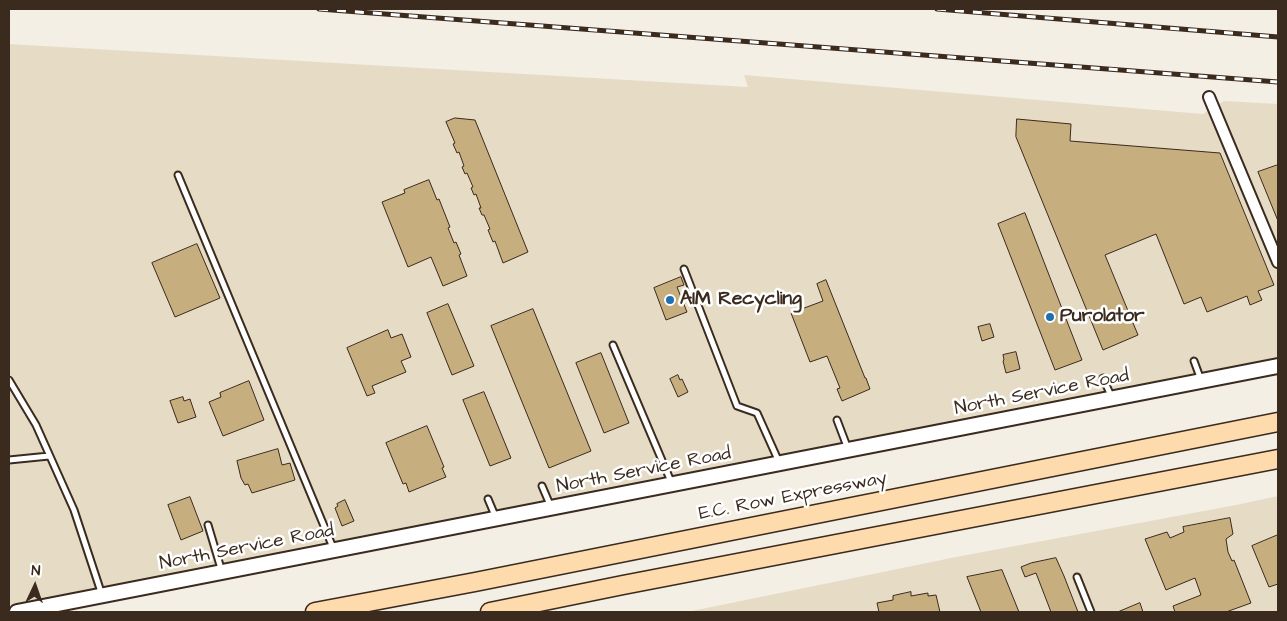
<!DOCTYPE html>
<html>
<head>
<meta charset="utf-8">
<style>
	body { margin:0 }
	#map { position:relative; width:1287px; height:621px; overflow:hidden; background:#f4efe5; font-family:"Architects Daughter",sans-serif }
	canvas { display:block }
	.frame { position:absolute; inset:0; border:10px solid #3b2a1e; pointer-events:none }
	.north { position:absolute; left:10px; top:561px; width:50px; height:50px; -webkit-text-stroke:4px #fff; paint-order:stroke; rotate:3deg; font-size:14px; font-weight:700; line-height:20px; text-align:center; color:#3b2a1e }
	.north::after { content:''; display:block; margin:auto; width:18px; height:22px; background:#3b2a1e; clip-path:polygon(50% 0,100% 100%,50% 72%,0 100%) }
</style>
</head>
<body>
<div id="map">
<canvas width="1287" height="621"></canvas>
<div class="frame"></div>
<div class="north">N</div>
</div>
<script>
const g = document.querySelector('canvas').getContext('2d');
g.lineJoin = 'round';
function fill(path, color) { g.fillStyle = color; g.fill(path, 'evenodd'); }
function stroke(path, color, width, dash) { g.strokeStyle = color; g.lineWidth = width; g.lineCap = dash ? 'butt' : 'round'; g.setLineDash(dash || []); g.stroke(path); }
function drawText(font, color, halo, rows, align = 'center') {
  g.font = font + ' "Architects Daughter",sans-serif'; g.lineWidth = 5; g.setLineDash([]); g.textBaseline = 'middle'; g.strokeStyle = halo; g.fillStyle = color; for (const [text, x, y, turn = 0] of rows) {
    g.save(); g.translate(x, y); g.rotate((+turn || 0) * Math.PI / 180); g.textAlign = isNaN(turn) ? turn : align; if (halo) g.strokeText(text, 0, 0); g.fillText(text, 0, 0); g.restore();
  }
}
fill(new Path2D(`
	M 9,44 L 748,87 L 744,75 L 1203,114 L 1224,101 L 1278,104 L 1278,358 L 1046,403 L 1028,408 L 1028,407 L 203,570 L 9,606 Z
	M 1278,496 L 1278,612 L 687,612 L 956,557 L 1236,505 Z`), '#e6dcc6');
const building = new Path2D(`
	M 455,118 L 475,120 L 528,252 L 503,263 L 495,241 L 493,242 L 488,230 L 490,229 L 484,215 L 482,215 L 479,208 L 481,208 L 476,194 L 474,195 L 471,188 L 473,187 L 467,173 L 465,174 L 462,167 L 464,166 L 459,152 L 457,153 L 453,144 L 455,143 L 446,122 Z
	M 1017,119 L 1071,124 L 1070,141 L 1220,153 L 1274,285 L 1258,291 L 1262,300 L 1250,305 L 1247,296 L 1207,312 L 1201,297 L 1184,304 L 1156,234 L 1105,255 L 1138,335 L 1103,350 L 1016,137 Z
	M 1278,165 L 1278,221 L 1258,172 Z
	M 429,180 L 437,200 L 439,199 L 450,227 L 448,228 L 454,243 L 456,242 L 461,254 L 459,255 L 467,276 L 443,286 L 431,257 L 408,267 L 382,202 L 405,193 L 404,190 Z
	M 1025,213 L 1082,360 L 1055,370 L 998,224 Z
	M 197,244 L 220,298 L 175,317 L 152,263 Z
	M 681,277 L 684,285 L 677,287 L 687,312 L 666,320 L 654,288 Z
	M 826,280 L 865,378 L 866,378 L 870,389 L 842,401 L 837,389 L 840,388 L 827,356 L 810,362 L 791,313 L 823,301 L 817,284 Z
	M 448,304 L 474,366 L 452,375 L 427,313 Z
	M 533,309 L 591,451 L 549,468 L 491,326 Z
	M 990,324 L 994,337 L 982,341 L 978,327 Z
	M 388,330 L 391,338 L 402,334 L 411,357 L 401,361 L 406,372 L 372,386 L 375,393 L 367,396 L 347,348 Z
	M 1016,352 L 1020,369 L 1006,373 L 1003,361 L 1004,360 L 1003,355 Z
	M 601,353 L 629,423 L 604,433 L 576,363 Z
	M 678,375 L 680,380 L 682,379 L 688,392 L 678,397 L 670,379 Z
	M 249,381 L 264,420 L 223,436 L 209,402 L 221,397 L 220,393 Z
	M 484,392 L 511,458 L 490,466 L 463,400 Z
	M 183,397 L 184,401 L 190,399 L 196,417 L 178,423 L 170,401 Z
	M 427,426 L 444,467 L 442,468 L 446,477 L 409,492 L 406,483 L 403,484 L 386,443 Z
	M 278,449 L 282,465 L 290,463 L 295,480 L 252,493 L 248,484 L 245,485 L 241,478 L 237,461 Z
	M 190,497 L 203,531 L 181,540 L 168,505 Z
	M 345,500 L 354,521 L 342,526 L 335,508 L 338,506 L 337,504 Z
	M 1230,518 L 1233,534 L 1226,539 L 1228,552 L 1232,561 L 1234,560 L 1251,603 L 1226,612 L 1175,612 L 1173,606 L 1201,595 L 1195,578 L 1166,590 L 1145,539 L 1167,532 L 1170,538 L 1184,532 L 1183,527 Z
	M 1278,535 L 1278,584 L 1269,587 L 1252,546 Z
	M 1056,558 L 1064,576 L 1078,612 L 1051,612 L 1036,573 L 1025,577 L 1021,567 L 1031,563 Z
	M 1002,570 L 1019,612 L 981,612 L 967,577 Z
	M 911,592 L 911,596 L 928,593 L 928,596 L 936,595 L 940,612 L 879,612 L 877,603 L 893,600 L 893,596 Z
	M 1140,603 L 1143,612 L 1118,612 Z`);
fill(building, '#c7ae7e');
stroke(building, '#3b2a1e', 1);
const lane = new Path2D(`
	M 178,175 L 334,550
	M 684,269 L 737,406 L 757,413 L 779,462
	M 613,345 L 672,484
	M 1194,361 L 1201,380
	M 1103,378 L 1112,398
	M 9,380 L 36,425 L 74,510 L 102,595
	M 837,420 L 848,449
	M 9,460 L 49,456
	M 542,486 L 551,507
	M 488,499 L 496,518
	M 208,525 L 222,572
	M 1077,577 L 1091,612`);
const street = new Path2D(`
	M 1209,97 L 1278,262`);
const secondary = new Path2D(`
	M 17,612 L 1278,366`);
const highway = new Path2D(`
	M 315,612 L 475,582 L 1278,422
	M 490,612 L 623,585 L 1278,459`);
stroke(lane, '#3b2a1e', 9);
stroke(street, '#3b2a1e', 14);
stroke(secondary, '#3b2a1e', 18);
stroke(highway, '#3b2a1e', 21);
stroke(lane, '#fff', 5);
stroke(street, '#fff', 10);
stroke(secondary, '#fff', 14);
stroke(highway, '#fedbac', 18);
const rail = new Path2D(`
	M 319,9 L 1278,82
	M 937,9 L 1278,37`);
stroke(rail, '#3b2a1e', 5);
stroke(rail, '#fff', 3, [9]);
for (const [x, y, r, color] of [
	[670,300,5,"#1f6fb2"],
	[1050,317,5,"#1f6fb2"]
]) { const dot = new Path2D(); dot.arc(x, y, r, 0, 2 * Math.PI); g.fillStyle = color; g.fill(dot); stroke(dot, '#fff', 2); }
drawText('bold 19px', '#3b2a1e', '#fff', [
	["AIM Recycling",680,300],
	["Purolator",1060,317]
], 'left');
drawText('19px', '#3b2a1e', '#fff', [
	["North Service Road",1042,393,-11],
	["North Service Road",644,471,-11],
	["E.C. Row Expressway",793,497,-11],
	["North Service Road",247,548,-11]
]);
</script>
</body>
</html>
